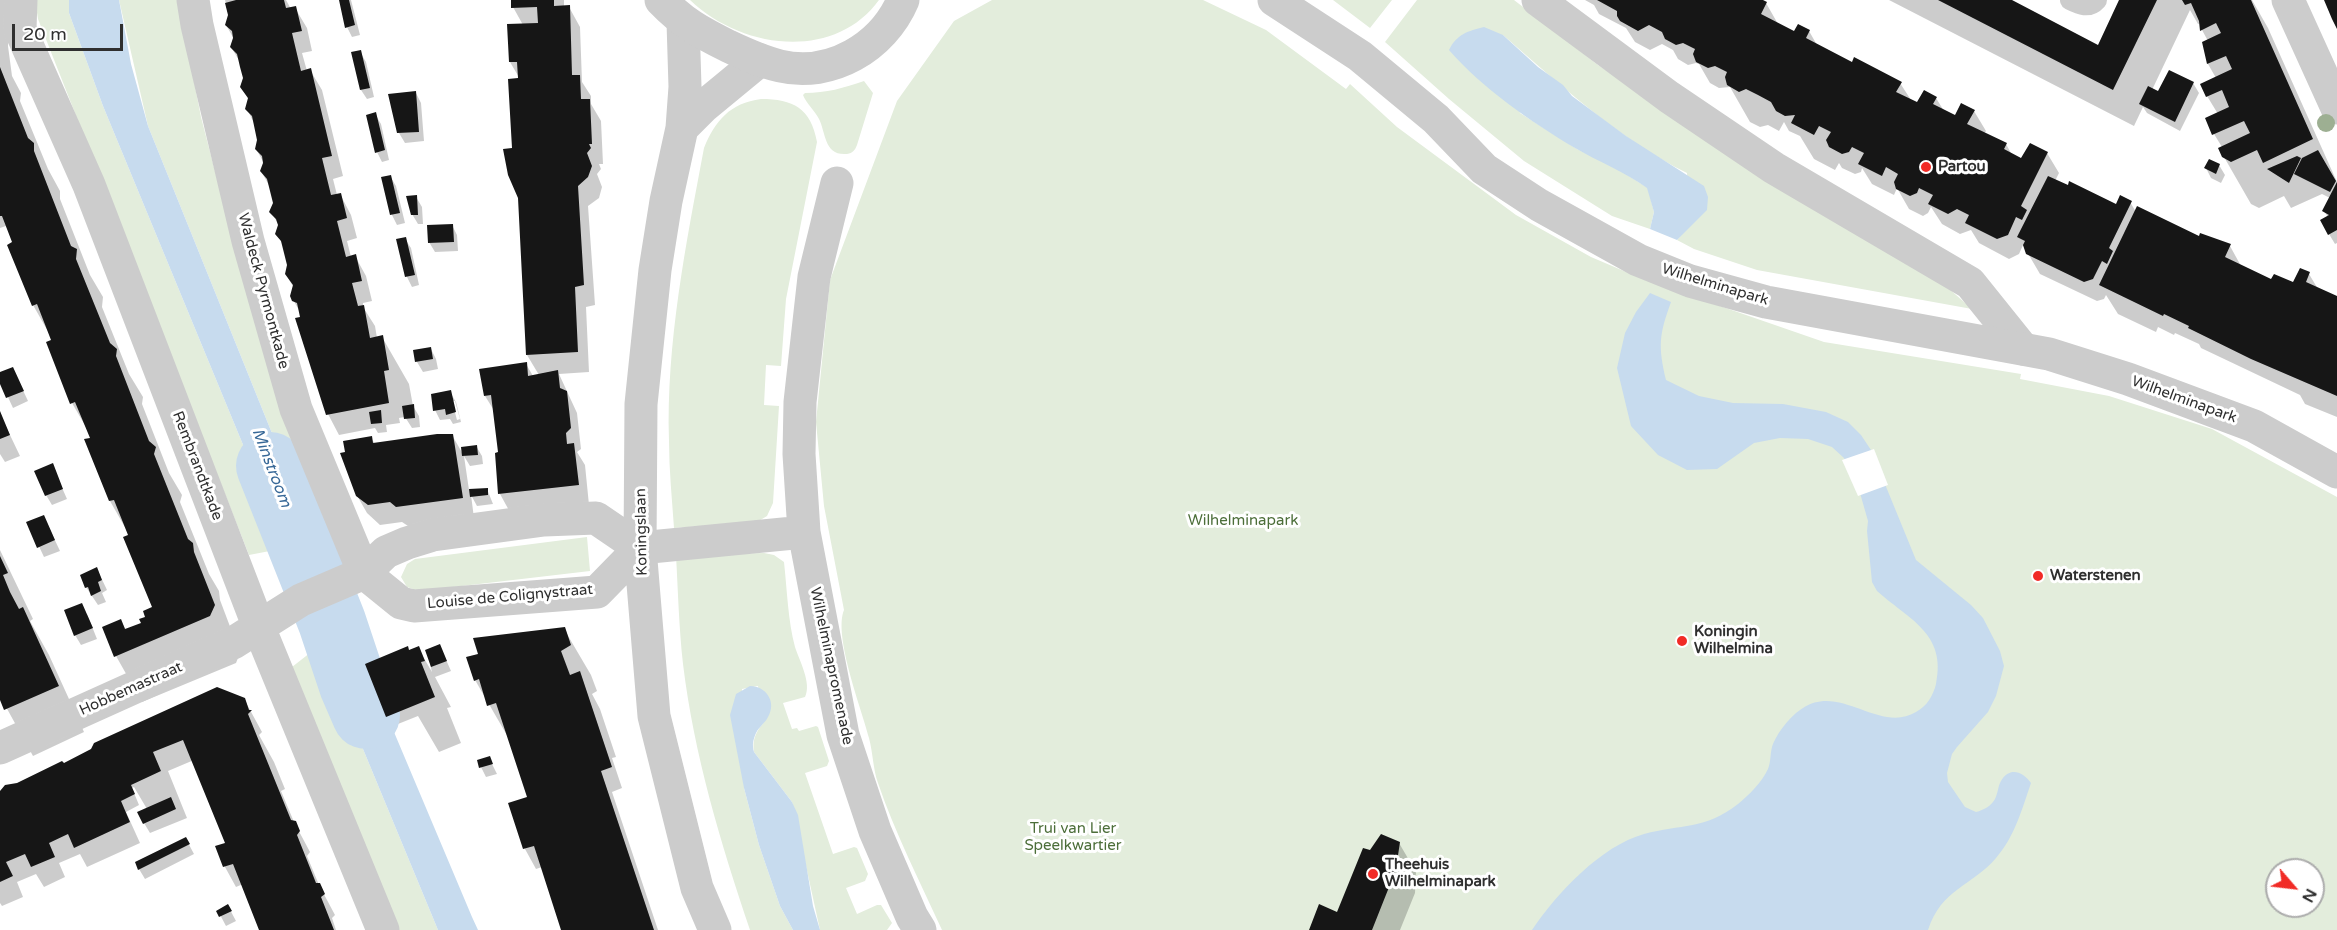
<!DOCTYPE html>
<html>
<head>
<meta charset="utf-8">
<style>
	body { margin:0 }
	#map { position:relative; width:2337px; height:930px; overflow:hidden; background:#fff; font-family:"Varela Round",sans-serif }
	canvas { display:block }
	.north { position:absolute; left:2265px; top:858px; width:60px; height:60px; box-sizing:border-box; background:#fff; border:2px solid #acacac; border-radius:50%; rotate:118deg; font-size:16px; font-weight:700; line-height:24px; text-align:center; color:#2f2f2f }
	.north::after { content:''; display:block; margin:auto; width:21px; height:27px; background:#f12b26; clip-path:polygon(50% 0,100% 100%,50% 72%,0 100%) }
	.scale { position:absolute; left:12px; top:24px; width:111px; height:27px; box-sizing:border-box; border:3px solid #2f2f2f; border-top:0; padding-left:8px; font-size:18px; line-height:21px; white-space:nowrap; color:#2f2f2f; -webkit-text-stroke:4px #fff; paint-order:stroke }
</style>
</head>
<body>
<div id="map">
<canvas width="2337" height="930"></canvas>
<div class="north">N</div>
<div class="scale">20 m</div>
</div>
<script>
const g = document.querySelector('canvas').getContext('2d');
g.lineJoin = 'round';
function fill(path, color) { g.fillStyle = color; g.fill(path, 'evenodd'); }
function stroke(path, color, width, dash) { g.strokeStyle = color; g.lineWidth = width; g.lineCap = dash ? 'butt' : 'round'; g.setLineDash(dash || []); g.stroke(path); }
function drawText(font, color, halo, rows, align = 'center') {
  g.font = font + ' "Varela Round",sans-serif'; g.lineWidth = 6; g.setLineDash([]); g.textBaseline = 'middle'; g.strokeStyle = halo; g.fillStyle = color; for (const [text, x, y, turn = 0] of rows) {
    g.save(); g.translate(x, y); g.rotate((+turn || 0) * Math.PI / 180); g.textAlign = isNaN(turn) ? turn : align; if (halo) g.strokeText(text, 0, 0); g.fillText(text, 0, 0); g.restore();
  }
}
fill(new Path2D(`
	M 35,0 L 69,0 L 69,13 L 103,106 L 289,556 L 284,558 L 278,555 L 275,550 L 249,555 L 38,19 Z
	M 119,0 L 178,0 L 201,117 L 240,268 L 303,466 L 320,512 L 330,528 L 320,532 L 321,538 L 315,546 L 307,520 L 148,126 Z
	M 690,0 L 879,0 C 834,62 741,49 690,0 Z
	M 992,0 L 1203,0 L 1266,30 L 1346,89 L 1350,84 L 1397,127 L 1516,215 L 1591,257 L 1645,280 L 1824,342 L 2021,374 L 2020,379 L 2109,396 L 2212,429 L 2337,497 L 2337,930 L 942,930 C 920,882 895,833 878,783 C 873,769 873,753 869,738 C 862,710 833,636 844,610 L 824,506 L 816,422 L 830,280 L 897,101 L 954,21 ZM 2277,870 L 2313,870 L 2313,906 L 2277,906 Z
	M 1333,0 L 1392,0 L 1370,28 Z
	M 1417,0 L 1514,0 L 1598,65 L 1746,165 L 1947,287 L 1972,309 L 1757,270 L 1694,249 L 1677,240 L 1690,225 L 1687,173 C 1618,139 1561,85 1503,35 L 1520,113 L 1577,149 L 1613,166 L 1648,188 L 1654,212 L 1650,229 L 1612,216 L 1524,161 L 1449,99 L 1385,42 Z
	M 864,81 L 873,93 L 857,145 C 855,150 853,153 847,154 C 824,156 826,133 819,119 C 815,111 806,103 803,95 L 805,93 C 826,93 844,88 864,81 Z
	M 761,99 C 793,99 811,108 817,142 L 786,299 L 781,366 L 766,365 L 764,405 L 779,406 L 773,503 L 767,516 L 757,522 L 674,528 C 672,499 669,470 669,441 C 666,343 686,244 704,148 C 715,121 730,103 761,99 Z
	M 587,537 L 590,571 L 419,591 L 407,587 L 401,577 L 407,564 L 415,559 Z
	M 764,553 L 774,555 L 784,562 C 787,589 788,622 795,647 C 799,660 812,683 805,697 L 783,703 L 792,729 L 797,728 L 799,731 L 816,726 L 818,727 L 829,761 L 827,766 L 805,773 L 833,854 L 854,847 L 857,848 L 868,874 L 865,881 L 846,888 L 857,914 L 877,905 L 881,905 L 892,923 L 887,930 L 820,930 L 792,802 L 754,752 C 752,739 756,732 764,722 L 758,686 L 742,689 L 744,788 L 759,845 L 780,906 L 793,930 L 750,930 C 721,844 694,755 683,664 C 679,628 678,591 676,555 Z
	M 317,638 L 438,930 L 399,930 L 292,667 L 315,649 L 314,644 Z`), '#e3eddc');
fill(new Path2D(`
	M 69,0 L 119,0 L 131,64 L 148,126 L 307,520 L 315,546 L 289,556 L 103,106 L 69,13 Z
	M 1484,27 L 1503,35 L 1538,67 L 1563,85 L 1572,96 L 1626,136 L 1704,186 L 1708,197 L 1707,210 L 1677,240 L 1650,229 L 1654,212 L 1647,188 C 1625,172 1599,162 1575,148 C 1530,121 1483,89 1449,50 C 1457,34 1468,31 1484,27 Z
	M 1650,293 L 1671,302 C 1659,335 1658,346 1666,380 L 1699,396 L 1733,403 L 1783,404 L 1826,412 L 1848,422 L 1861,435 L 1871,450 L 1916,560 L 1971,605 L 1983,618 L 2000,651 L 2004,666 L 1996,696 L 1988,712 L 1957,747 L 1952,754 L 1947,773 L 1948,782 L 1965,807 L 1976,812 C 1984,810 1991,806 1995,799 C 1998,793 1998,786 2001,781 C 2010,766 2023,772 2031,783 C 2022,809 2015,836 1996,858 C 1971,887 1942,888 1928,930 L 1532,930 C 1557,893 1601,846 1644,834 C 1681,824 1705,830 1738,804 C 1749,795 1762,782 1768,769 C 1771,762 1770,754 1772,747 C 1776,734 1791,715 1803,708 C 1840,683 1880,734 1916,712 C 1927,706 1933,696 1936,684 C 1947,633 1908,619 1877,591 L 1872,582 L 1867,531 L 1868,521 L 1860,493 L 1844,458 L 1832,447 L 1808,439 L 1780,438 L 1754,443 L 1717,469 L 1687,470 L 1658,455 L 1631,426 L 1617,368 L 1625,333 L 1636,312 Z
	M 348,623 L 472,917 L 478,930 L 438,930 L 317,638 Z
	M 750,686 C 766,686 777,702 768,717 C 765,723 759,727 756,733 C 753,740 752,745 754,752 L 792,802 L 798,815 L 813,906 L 820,930 L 793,930 L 780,906 L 759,845 L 744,788 L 730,715 L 736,694 Z`), '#c7dbee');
fill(new Path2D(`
	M 1874,449 L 1888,485 L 1858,496 L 1842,460 Z`), '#fff');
fill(new Path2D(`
	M 0,0 L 12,0 L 10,7 L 8,46 L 12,76 L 21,93 L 20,101 L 48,169 L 60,191 L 60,199 L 90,275 L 103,297 L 102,307 L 129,374 L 143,397 L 142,404 L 169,473 L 182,495 L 180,502 L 209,574 L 219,591 L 220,600 L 240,653 L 236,663 L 142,702 L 116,656 L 121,621 L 126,630 L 143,623 L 154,608 L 130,536 L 110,501 L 90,434 L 72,403 L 50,335 L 33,305 L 14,243 L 6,226 L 0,228 Z
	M 225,0 L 286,0 L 291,9 L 295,8 L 307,28 L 312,51 L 302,53 L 307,71 L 310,70 L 322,90 L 343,176 L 333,179 L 337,195 L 340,194 L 351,215 L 357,238 L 347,241 L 351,257 L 355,256 L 366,276 L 372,301 L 363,303 L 363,307 L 375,326 L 377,338 L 382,337 L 409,384 L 413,406 L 419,416 L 420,427 L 412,428 L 405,417 L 399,418 L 400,423 L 386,425 L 387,432 L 378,433 L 375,428 L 339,435 L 328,414 L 300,312 L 291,296 L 294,288 L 288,278 L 289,265 L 285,248 L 277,234 L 279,226 L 271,211 L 274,203 L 270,187 L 261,171 L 264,163 L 256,149 L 259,140 L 255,125 L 247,109 L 249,100 L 241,87 L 244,78 L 240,62 L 231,47 L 234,39 L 226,25 L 229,15 Z
	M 340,0 L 351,0 L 360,35 L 352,37 L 347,27 Z
	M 512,0 L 564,0 L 564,7 L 569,7 L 580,27 L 582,82 L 591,96 L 591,104 L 601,121 L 603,164 L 599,164 L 601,169 L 597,174 L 602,187 L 599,198 L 588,206 L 595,305 L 586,307 L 589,372 L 559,374 L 577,413 L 581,449 L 577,452 L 585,465 L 589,505 L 511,514 L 500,494 L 496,454 L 500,454 L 495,412 L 485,396 L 526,364 L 533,376 L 539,375 L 527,355 L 520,198 L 513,150 L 520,79 L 510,62 L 523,25 L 513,7 Z
	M 1585,0 L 1760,0 L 1766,3 L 1778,24 L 1794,33 L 1809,31 L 1817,45 L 1852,64 L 1900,83 L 1911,100 L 1918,104 L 1936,98 L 1944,111 L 1955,117 L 1974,111 L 1986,131 L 1984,134 L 2006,144 L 2012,155 L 2022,160 L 2047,153 L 2059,173 L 2055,181 L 2116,206 L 2130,202 L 2136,212 L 2199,238 L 2230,246 L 2241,266 L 2272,281 L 2294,284 L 2309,274 L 2318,289 L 2337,298 L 2337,417 L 2305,404 L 2300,395 L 2201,348 L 2199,344 L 2175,333 L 2174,335 L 2158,327 L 2156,332 L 2118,314 L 2106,295 L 2104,299 L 2097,301 L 2040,274 L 2023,245 L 2019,254 L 2009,259 L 1979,243 L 1971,230 L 1960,234 L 1942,224 L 1931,207 L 1928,213 L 1923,216 L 1909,209 L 1897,188 L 1894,195 L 1872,184 L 1862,168 L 1861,172 L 1855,174 L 1842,168 L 1839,163 L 1835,170 L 1814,159 L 1800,136 L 1789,131 L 1784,122 L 1779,131 L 1768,125 L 1760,127 L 1750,122 L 1730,87 L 1719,88 L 1710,83 L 1699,64 L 1696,63 L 1688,65 L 1678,59 L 1673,50 L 1662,44 L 1650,50 L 1635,42 L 1626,28 L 1599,14 L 1594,5 Z
	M 1889,0 L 2008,0 L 2099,47 L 2121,0 L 2252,0 L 2268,28 L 2337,182 L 2337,243 L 2335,244 L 2329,234 L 2328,217 L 2324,211 L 2330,198 L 2322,194 L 2291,208 L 2284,196 L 2259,208 L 2251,204 L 2224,157 L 2222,147 L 2214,134 L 2218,114 L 2207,96 L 2216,78 L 2208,64 L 2208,41 L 2202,30 L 2201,23 L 2198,24 L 2190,10 L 2152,90 L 2159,93 L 2193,83 L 2199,93 L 2180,131 L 2147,113 L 2143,107 L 2134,126 Z
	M 360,52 L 366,62 L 374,97 L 367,99 L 361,90 Z
	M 416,93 L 421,103 L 424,141 L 405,143 L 399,133 Z
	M 375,114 L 381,124 L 389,160 L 382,162 L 377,152 Z
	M 2219,165 L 2225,175 L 2221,183 L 2211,178 L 2206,168 Z
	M 390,176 L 396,186 L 405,223 L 397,225 L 392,215 L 383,178 Z
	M 416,197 L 422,207 L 423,224 L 418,224 L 412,214 Z
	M 452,225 L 457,235 L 458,251 L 435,252 L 429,242 Z
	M 405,239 L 411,248 L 419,285 L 412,287 L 407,277 L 398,241 Z
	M 431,349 L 436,359 L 438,369 L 423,372 L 417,362 L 415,352 Z
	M 13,369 L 28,401 L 13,408 L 0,380 L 0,374 Z
	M 450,392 L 456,402 L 461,422 L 453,424 L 450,419 L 440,420 L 435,410 ZM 452,401 L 455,401 L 460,419 L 457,420 Z
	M 0,414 L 20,456 L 5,462 L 0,454 Z
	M 452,435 L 464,456 L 469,490 L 487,489 L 493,504 L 477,506 L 471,495 L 474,518 L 408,526 L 402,522 L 380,525 L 367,513 L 355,492 L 371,438 L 375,444 Z
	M 476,446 L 482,456 L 483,464 L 470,466 L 464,456 Z
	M 52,465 L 67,499 L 52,505 L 46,495 Z
	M 44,517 L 60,551 L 44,557 L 28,523 Z
	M 0,550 L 33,619 L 30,621 L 49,655 L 84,732 L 33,756 L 0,696 Z
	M 97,569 L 107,590 L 102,593 L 106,602 L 98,605 L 86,587 Z
	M 87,614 L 97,639 L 81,645 L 75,635 Z
	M 564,629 L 591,675 L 597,691 L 592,694 L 600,709 L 616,757 L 612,758 L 622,788 L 612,792 L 658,930 L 563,930 L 542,867 L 536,869 L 525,849 L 510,804 L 529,798 L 512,744 L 475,680 Z
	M 440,646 L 451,671 L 435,677 L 451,707 L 447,708 L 461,743 L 439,752 L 418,716 L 393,726 L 388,716 L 409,652 L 418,648 L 432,672 L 427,651 Z
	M 244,699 L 262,732 L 259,735 L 274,762 L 285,789 L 281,791 L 294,822 L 310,852 L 307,856 L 319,885 L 335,915 L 332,918 L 336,930 L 261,930 L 243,884 L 236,887 L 225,867 L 217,847 L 227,843 L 194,760 L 168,771 L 187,818 L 150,833 L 144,823 L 147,809 L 134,787 L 132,788 L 139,805 L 126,812 L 140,843 L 87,867 L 80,854 L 59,863 L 65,877 L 44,887 L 36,874 L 17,882 L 23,897 L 2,906 L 0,903 L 0,793 Z
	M 489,758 L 497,774 L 486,777 L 481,767 Z
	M 186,839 L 194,854 L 145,879 L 139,869 Z
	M 1399,843 L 1416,872 L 1415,893 L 1400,930 L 1311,930 L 1338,914 L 1370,852 Z
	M 228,906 L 236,921 L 226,926 L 218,911 Z`), '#0003');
stroke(new Path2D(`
	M 270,466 L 332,622 L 353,685 L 366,715`), '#c7dbee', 68);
fill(new Path2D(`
	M 236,0 L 284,0 L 286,8 L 296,6 L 302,31 L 292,33 L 301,71 L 311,68 L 332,156 L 322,158 L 331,195 L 341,193 L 347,218 L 337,221 L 346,257 L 356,254 L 362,281 L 352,283 L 358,306 L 364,305 L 370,338 L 383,335 L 389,370 L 384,371 L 389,403 L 326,415 L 295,318 L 300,317 L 297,303 L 292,301 L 290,296 L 293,285 L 285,274 L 287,265 L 281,241 L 275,234 L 278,225 L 276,219 L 269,212 L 273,203 L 267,179 L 260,171 L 263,163 L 262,156 L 255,149 L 257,140 L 252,116 L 245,109 L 248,98 L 240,87 L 243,78 L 240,67 L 237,54 L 230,47 L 233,38 L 232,31 L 225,25 L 228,15 L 225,3 Z
	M 339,0 L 349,0 L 355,25 L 345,28 Z
	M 511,0 L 554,0 L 554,6 L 570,5 L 572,75 L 580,75 L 581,99 L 590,99 L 592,144 L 589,144 L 591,148 L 587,153 L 592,166 L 588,177 L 578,186 L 584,285 L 575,287 L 578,352 L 526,355 L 518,198 L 508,175 L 503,149 L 512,148 L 508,79 L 518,78 L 517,62 L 509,62 L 507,24 L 538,23 L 537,7 L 511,8 Z
	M 1597,0 L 1763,0 L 1767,2 L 1761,14 L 1794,31 L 1798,24 L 1810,30 L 1806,38 L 1852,62 L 1854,57 L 1902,82 L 1896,92 L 1917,102 L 1924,90 L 1937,97 L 1933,104 L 1955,115 L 1961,103 L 1975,110 L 1967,124 L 2007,143 L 2004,149 L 2021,158 L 2030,143 L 2048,152 L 2021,206 L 2027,210 L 2022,220 L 2016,217 L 2008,235 L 1997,239 L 1965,223 L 1969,215 L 1957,209 L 1948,214 L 1928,204 L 1933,195 L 1919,188 L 1917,193 L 1910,196 L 1896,189 L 1894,182 L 1898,174 L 1886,167 L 1882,176 L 1858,164 L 1864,153 L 1852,147 L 1849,152 L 1842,154 L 1829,147 L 1826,140 L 1831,132 L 1819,126 L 1814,135 L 1791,123 L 1795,115 L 1785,116 L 1776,111 L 1771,102 L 1758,95 L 1746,89 L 1739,92 L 1727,85 L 1725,77 L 1727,72 L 1715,66 L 1708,68 L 1696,62 L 1693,54 L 1695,49 L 1683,43 L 1676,45 L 1665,39 L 1662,32 L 1649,25 L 1638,31 L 1620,21 L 1617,16 L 1617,11 Z
	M 1938,0 L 2012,0 L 2098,45 L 2119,0 L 2157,0 L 2113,90 Z
	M 2182,0 L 2251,0 L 2313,139 L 2263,163 L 2257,150 L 2231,162 L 2222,157 L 2218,148 L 2250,133 L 2244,121 L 2212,135 L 2205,118 L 2229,107 L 2222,90 L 2206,97 L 2200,84 L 2232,69 L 2226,56 L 2207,64 L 2202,42 L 2221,33 L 2216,23 L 2200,31 L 2199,21 L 2191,3 L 2185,5 Z
	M 2324,0 L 2337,0 L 2337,29 L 2332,19 Z
	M 361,50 L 370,88 L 360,90 L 351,52 Z
	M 0,67 L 28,138 L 34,143 L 34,151 L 71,246 L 77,249 L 76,259 L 110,343 L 117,349 L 116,356 L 149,441 L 156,447 L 154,454 L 188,539 L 193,543 L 194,552 L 215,605 L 210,616 L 114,657 L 102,627 L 121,619 L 125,629 L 141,623 L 139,619 L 145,617 L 143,611 L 152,607 L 123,537 L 128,535 L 114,500 L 109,501 L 84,439 L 90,438 L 75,402 L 70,404 L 46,342 L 51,340 L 37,304 L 32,306 L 7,245 L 12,242 L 2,216 L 0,216 Z
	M 2169,70 L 2194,82 L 2175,122 L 2139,104 L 2148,86 L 2158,91 Z
	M 416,91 L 419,132 L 397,133 L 388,94 Z
	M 376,112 L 385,150 L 375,153 L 366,115 Z
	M 2318,150 L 2336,181 L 2330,192 L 2294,174 L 2302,158 Z
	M 2297,156 L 2301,158 L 2289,183 L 2267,169 Z
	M 2209,159 L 2220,164 L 2216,174 L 2204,168 Z
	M 391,175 L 400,213 L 390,215 L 381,177 Z
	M 2048,176 L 2068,185 L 2069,181 L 2116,204 L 2120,195 L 2132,201 L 2109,248 L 2113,251 L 2107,264 L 2102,261 L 2093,279 L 2084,282 L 2026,254 L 2023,245 L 2025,241 L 2017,237 Z
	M 2337,182 L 2337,230 L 2328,235 L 2320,220 L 2329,215 L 2322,211 Z
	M 417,195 L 418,215 L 411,215 L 406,196 Z
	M 2137,206 L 2199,236 L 2200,233 L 2231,244 L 2225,257 L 2271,279 L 2274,274 L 2293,282 L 2300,268 L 2310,272 L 2306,282 L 2337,296 L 2337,396 L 2251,359 L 2188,328 L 2189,326 L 2164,314 L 2163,316 L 2099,285 Z
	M 453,224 L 454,242 L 428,243 L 427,225 Z
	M 406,237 L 415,275 L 405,277 L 396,239 Z
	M 431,347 L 433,359 L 415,362 L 413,350 Z
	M 527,362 L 528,376 L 558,370 L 560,388 L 567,391 L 571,428 L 566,433 L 567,444 L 574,443 L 579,485 L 498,494 L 495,453 L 498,452 L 491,395 L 484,396 L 479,369 Z
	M 13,367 L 24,391 L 6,398 L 0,384 L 0,372 Z
	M 451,390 L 456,412 L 446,415 L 445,409 L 433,411 L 431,394 Z
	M 414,404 L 415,418 L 404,419 L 402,406 Z
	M 381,410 L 382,423 L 371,424 L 369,412 Z
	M 0,411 L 10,435 L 0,439 Z
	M 437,434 L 453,434 L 463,498 L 396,507 L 390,502 L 368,505 L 356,496 L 340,453 L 345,452 L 343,441 L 372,436 L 373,443 Z
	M 477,445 L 478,455 L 462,456 L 461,447 Z
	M 53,463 L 63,489 L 45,496 L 34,471 Z
	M 488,488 L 488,495 L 470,497 L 469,489 Z
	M 44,515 L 55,540 L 37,548 L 26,522 Z
	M 0,556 L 8,573 L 3,575 L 10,592 L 19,609 L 23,607 L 59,686 L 4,710 L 0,700 Z
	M 97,567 L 102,580 L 98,582 L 101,591 L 91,596 L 88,587 L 85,588 L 80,575 Z
	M 82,603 L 93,628 L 74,636 L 64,610 Z
	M 565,627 L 571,645 L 561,651 L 570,675 L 580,671 L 612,767 L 601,771 L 654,930 L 561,930 L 534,846 L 523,849 L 508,803 L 527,797 L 496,703 L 487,706 L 479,679 L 474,681 L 466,657 L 478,654 L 473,638 Z
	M 440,644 L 447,661 L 431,667 L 425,650 Z
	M 408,646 L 409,650 L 419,646 L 425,661 L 421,662 L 435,697 L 386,717 L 365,664 Z
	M 217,687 L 245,698 L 249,710 L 252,710 L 248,714 L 291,820 L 296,821 L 300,831 L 297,835 L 316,883 L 320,883 L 325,894 L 321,897 L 334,930 L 259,930 L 233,864 L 223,867 L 215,846 L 225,843 L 183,740 L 153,752 L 161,771 L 131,785 L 135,794 L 121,801 L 130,822 L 74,848 L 68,834 L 49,843 L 55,857 L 31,867 L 25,854 L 6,862 L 13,876 L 0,882 L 0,791 L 5,785 L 17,783 L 62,761 L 64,763 L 91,749 L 94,743 Z
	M 490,756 L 493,764 L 479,768 L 477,760 Z
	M 171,797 L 176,809 L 143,824 L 137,812 Z
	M 1381,834 L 1400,842 L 1397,862 L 1399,862 L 1372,930 L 1309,930 L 1319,904 L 1337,912 L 1363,848 L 1370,850 Z
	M 186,837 L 190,844 L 138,870 L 135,862 Z
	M 228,904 L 232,911 L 219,917 L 216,911 Z`), '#161616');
stroke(new Path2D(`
	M 2070,0 C 2080,5 2089,9 2097,0`), '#ccc', 20);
stroke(new Path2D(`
	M 21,0 L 20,29 L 89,185 L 258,625 L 383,930
	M 193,0 L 197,25 L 248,241 L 296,409 L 364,573 L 386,552 L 407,543 L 433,535 L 544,520 L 596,518 L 640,548
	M 1538,0 L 1669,97 L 1774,168 L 1970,283 L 2023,349
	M 2288,0 L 2337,108
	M 683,22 L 685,87 L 682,128 L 666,201 L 655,270 L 641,404 L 640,548 L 654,716 L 697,888 L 715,930
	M 682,128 L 703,107 L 760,60
	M 837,183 L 814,277 L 800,402 L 799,454 L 804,532 L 843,735 L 875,831 L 912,917 L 920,930
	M 640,548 L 804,532
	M 0,748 L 233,643 L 301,600 L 364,573 L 401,603 L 414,606 L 597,592 L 640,548`), '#ccc', 33);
stroke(new Path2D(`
	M 661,0 C 683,23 700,32 728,46 C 745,54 762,62 780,66 C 831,78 883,47 903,0
	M 1274,0 L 1360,56 L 1436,119 L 1484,169 L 1539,205 L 1638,260 L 1690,281 L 1766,302 L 2049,354 L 2128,379 L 2254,426 L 2337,472`), '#ccc', 33);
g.fillStyle = '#9daf92';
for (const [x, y] of [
	[2326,123]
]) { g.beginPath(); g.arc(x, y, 9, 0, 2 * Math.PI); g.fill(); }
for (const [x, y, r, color] of [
	[1926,167,6,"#f12b26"],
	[2038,576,6,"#f12b26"],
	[1682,641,6,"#f12b26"],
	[1373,874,6,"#f12b26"]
]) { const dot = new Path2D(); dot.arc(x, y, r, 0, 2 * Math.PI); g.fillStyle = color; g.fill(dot); stroke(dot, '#fff', 2); }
drawText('bold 15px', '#2f2f2f', '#fff', [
	["Partou",1938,167],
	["Waterstenen",2050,576],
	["Koningin",1694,632],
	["Wilhelmina",1694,649],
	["Theehuis",1385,865],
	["Wilhelminapark",1385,882]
], 'left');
drawText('15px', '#2f2f2f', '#fff', [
	["Wilhelminapark",1715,285,17],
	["Waldeck Pyrmontkade",263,291,75],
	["Wilhelminapark",2184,400,20],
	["Rembrandtkade",197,466,69],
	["Koningslaan",642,532,-91],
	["Louise de Colignystraat",510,597,-5],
	["Wilhelminapromenade",831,666,78],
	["Hobbemastraat",131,689,-24]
]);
drawText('15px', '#4c6e39', '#fff', [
	["Wilhelminapark",1243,521],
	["Trui van Lier",1073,829],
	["Speelkwartier",1073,846]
]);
drawText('italic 16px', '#376897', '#fff', [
	["Minstroom",271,468,69]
]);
</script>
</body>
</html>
